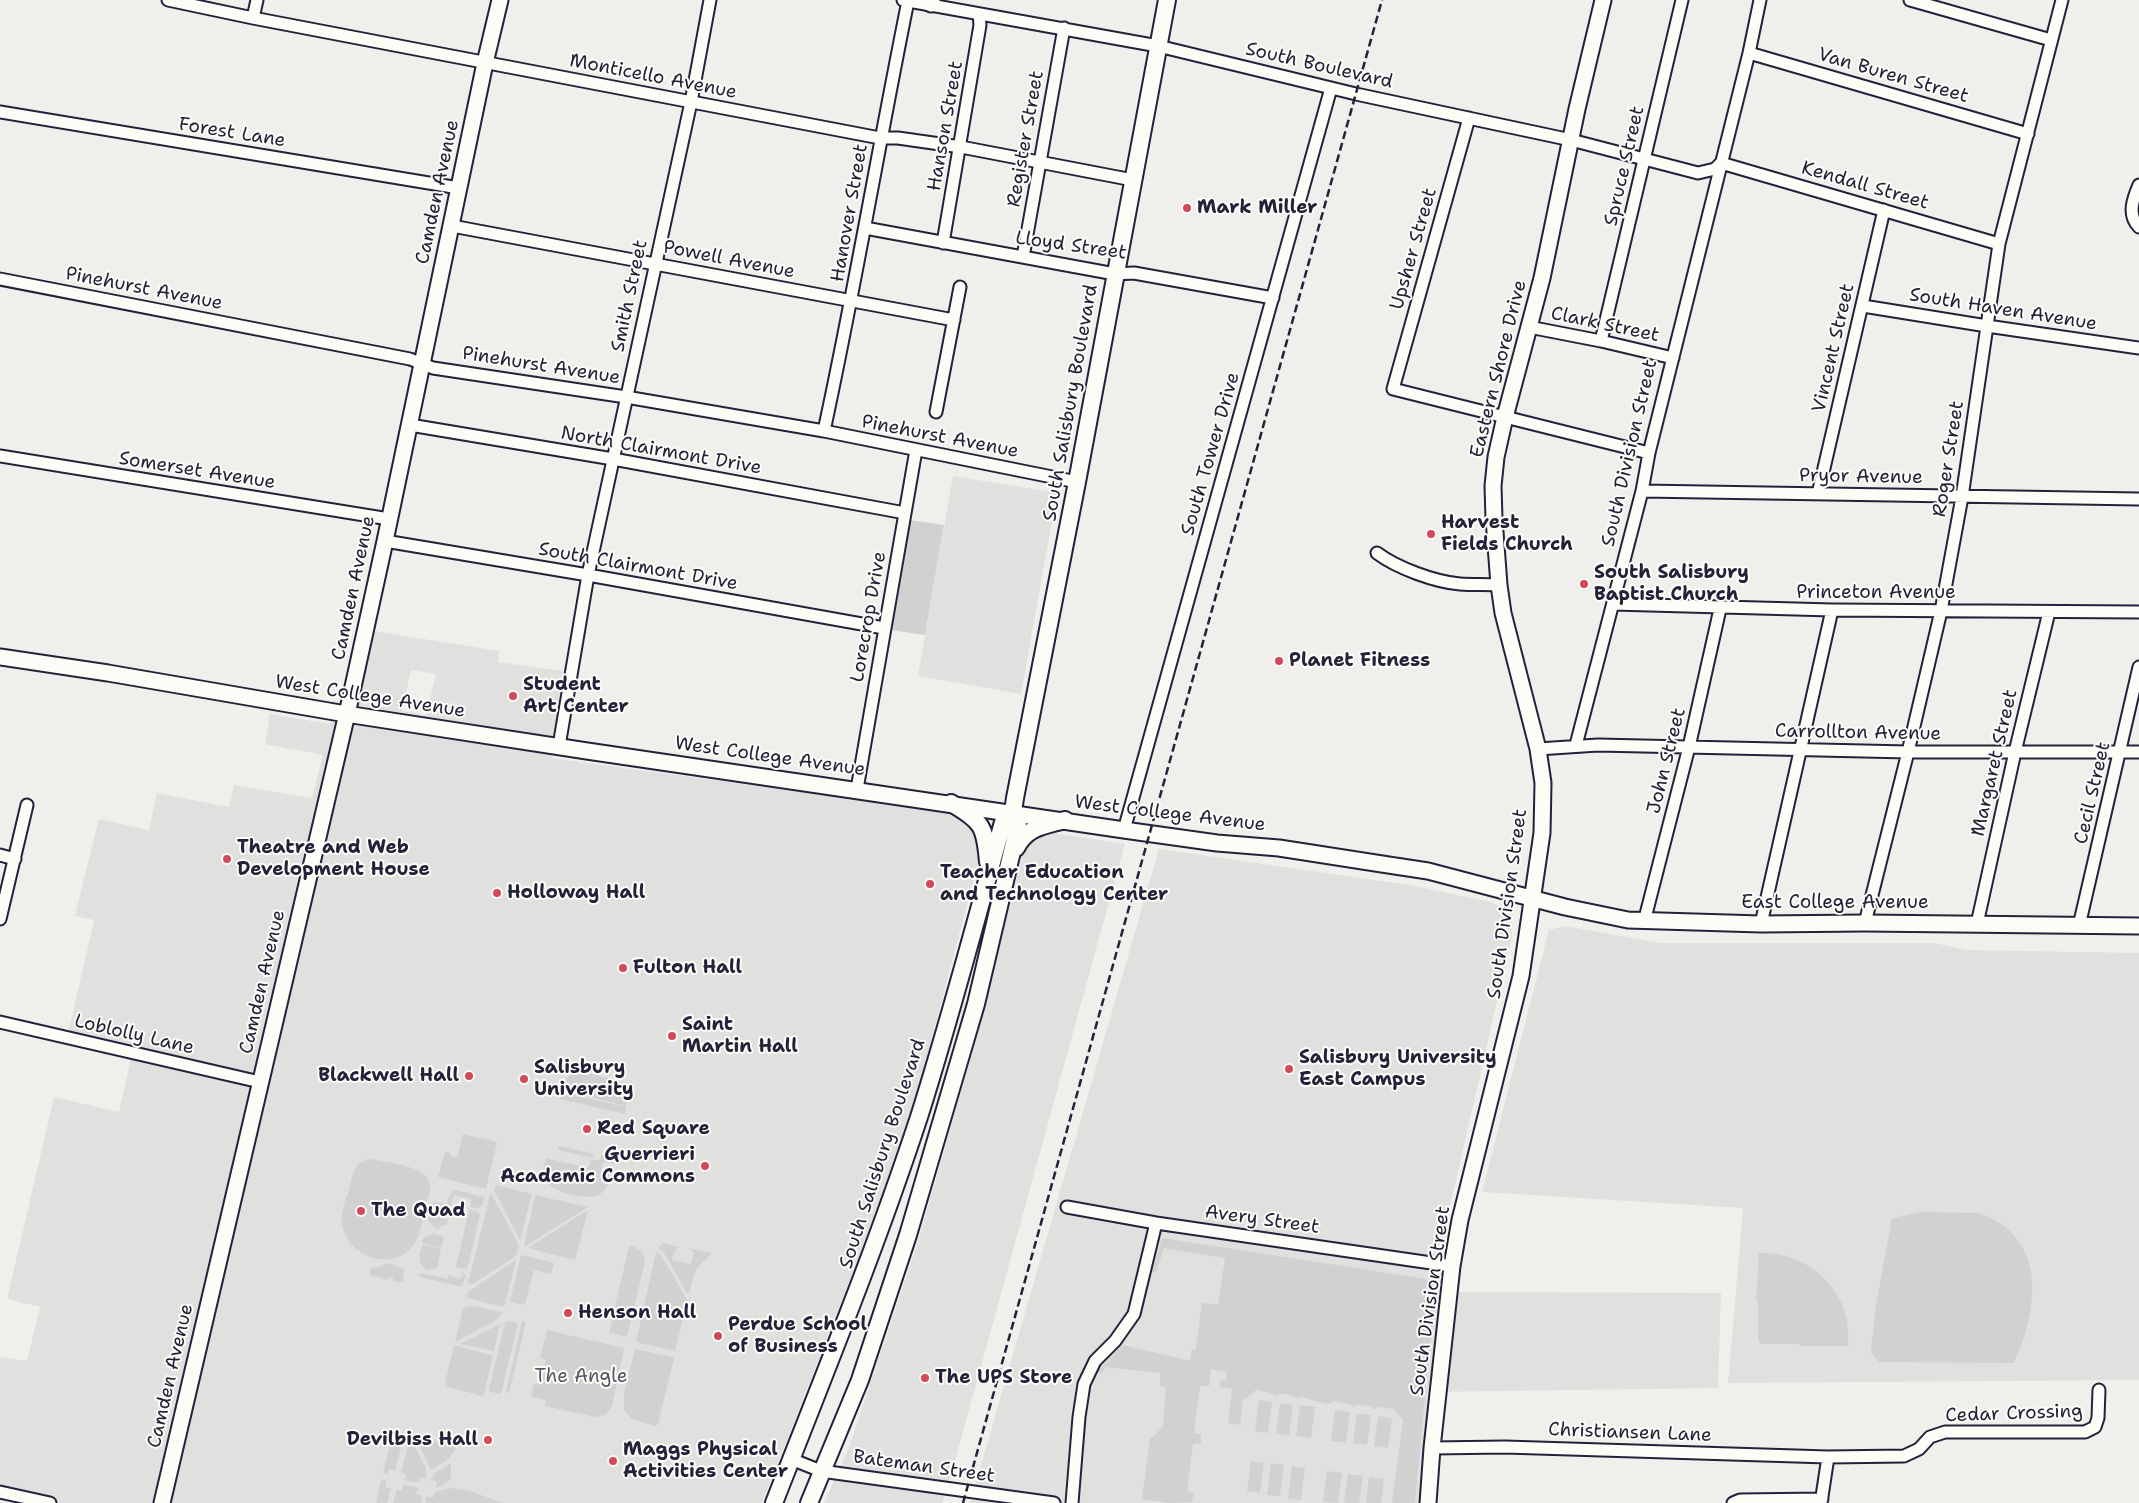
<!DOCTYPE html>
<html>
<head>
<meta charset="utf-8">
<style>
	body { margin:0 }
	canvas { display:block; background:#f0efec }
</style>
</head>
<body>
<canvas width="2139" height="1503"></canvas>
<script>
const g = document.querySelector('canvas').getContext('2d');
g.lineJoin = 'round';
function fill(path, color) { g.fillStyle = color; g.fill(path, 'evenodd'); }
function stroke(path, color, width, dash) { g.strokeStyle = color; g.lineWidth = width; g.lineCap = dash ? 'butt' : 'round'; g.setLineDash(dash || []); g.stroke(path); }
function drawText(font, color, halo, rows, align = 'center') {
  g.font = font + ' "Shantell Sans",sans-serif'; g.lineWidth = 4; g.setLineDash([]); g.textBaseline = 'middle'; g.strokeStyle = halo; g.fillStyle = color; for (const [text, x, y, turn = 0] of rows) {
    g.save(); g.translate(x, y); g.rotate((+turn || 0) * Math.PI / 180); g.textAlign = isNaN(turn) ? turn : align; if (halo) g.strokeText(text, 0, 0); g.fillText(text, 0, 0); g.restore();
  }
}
fill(new Path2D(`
	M 953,476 L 1057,493 L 1021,694 L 918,676 Z
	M 374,631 L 499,651 L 498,662 L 563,671 L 551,758 L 947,812 L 973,826 L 980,855 L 914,1107 L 878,1208 L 762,1503 L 60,1503 L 0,1490 L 0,1357 L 27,1361 L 40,1307 L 7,1299 L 54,1097 L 119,1112 L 134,1045 L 69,1030 L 94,920 L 75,916 L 99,819 L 149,830 L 157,793 L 229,807 L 234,785 L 312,798 L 323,755 L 265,744 L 270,714 L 330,724 L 335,701 L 359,704 ZM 411,670 L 436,674 L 426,715 L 402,711 Z
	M 1047,832 L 1125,844 L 950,1479 L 942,1503 L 824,1503 L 849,1447 L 918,1242 L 974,1047 L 977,1026 L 982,1017 L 1024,849 Z
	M 1159,849 L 1409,885 L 1491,902 L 1508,911 L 1512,936 L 1451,1202 L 1443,1241 L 1438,1292 L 1721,1293 L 1718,1388 L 1430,1392 L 1419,1503 L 970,1503 Z
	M 1565,926 L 1661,943 L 1934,943 L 1967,950 L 2139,953 L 2139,1380 L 1728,1383 L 1743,1208 L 1482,1192 L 1549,930 Z`), '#e0e0df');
fill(new Path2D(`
	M 910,520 L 944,525 L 925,635 L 891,630 Z
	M 581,1071 L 621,1082 C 628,1089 628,1096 626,1106 L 562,1090 C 565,1078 569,1072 581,1071 Z
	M 561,1092 L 626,1107 L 625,1114 L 560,1099 Z
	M 463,1134 L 497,1142 L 486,1189 L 438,1177 L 445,1152 L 450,1153 L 450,1156 L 457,1157 Z
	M 559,1146 L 594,1154 L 593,1158 L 558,1150 Z
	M 601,1155 L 614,1158 L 613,1164 L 603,1162 L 601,1171 L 611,1173 C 609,1181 608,1189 600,1194 C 588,1202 548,1192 544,1177 C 542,1171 545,1164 546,1158 L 588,1168 L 591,1159 L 600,1161 Z
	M 371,1159 C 388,1163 428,1165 430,1186 C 431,1191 428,1199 426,1204 C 423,1216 422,1230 416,1241 C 398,1274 346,1259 342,1223 C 340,1212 347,1197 350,1186 C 353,1172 355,1162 371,1159 Z
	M 496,1185 L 532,1194 L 520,1240 L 494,1190 Z
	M 455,1190 L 484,1197 L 482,1206 L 479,1208 L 470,1207 L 471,1199 L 454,1195 L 448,1217 L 430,1210 L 434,1202 L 447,1204 L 450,1194 Z
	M 490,1195 L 492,1195 L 519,1245 L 516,1256 L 473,1284 L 468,1283 Z
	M 535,1195 L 588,1207 L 524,1247 Z
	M 469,1210 L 478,1212 L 480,1215 L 468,1266 L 465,1269 L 456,1267 Z
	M 588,1210 L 575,1260 L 528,1248 Z
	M 1923,1212 L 1978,1213 C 2048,1236 2039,1308 2014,1363 L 1879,1362 L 1871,1352 L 1876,1305 L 1892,1218 Z
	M 429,1213 L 448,1220 L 447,1225 L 442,1225 L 439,1229 L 435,1228 L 428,1220 Z
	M 434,1233 L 444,1237 L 441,1248 L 422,1243 L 423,1238 Z
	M 1162,1238 L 1426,1279 L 1434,1299 L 1415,1503 L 1392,1503 L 1403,1420 L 1393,1409 L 1377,1407 L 1374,1409 L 1370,1406 L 1356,1405 L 1354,1407 L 1348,1404 L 1333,1401 L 1330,1404 C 1319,1403 1311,1399 1300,1397 L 1297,1399 C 1292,1395 1282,1392 1276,1396 L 1271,1393 L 1256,1390 L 1243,1400 L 1240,1425 L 1228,1423 L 1232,1389 L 1220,1387 L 1221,1380 L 1226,1381 L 1227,1372 L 1211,1369 L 1209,1386 L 1200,1386 L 1194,1433 L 1201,1434 L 1201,1444 L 1193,1444 L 1187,1491 L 1194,1492 L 1192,1502 L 1170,1503 L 1142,1499 L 1150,1439 L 1163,1427 L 1166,1387 L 1160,1386 L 1160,1373 L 1105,1367 L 1102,1374 L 1097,1372 L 1123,1345 L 1190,1361 L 1192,1350 L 1195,1350 L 1196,1347 L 1202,1303 L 1218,1305 L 1225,1258 L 1164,1248 L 1156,1273 L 1152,1272 Z
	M 662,1243 L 679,1247 L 675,1250 L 672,1260 L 691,1264 L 694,1252 L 688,1248 L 712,1253 L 696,1269 L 689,1293 L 687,1293 L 663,1251 L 658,1248 Z
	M 423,1245 L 441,1249 L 437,1268 L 428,1270 C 417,1265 418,1254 423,1245 Z
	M 632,1245 L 642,1252 L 645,1261 L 627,1337 L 609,1333 L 629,1246 Z
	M 656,1252 L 661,1255 L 687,1300 L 675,1351 L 636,1342 Z
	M 1759,1253 C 1810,1251 1854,1293 1848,1346 L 1799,1346 L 1799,1344 L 1762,1344 L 1758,1340 L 1758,1302 L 1756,1301 Z
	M 523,1255 L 554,1263 L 551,1274 L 534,1270 L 525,1305 L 510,1302 L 521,1256 Z
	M 516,1260 L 504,1307 L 467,1298 L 468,1292 Z
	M 390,1263 L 404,1270 L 403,1281 L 400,1282 L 393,1281 L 393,1277 L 390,1277 L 386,1280 L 371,1275 L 369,1272 L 371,1269 Z
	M 462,1271 L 466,1275 L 462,1287 L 420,1277 L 419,1275 L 421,1273 L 448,1279 L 449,1275 L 459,1279 L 463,1276 Z
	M 468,1306 L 475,1306 L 503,1313 L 496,1320 L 455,1342 L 463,1308 Z
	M 508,1321 L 518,1323 L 501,1394 L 490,1392 L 489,1390 L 505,1322 Z
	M 522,1321 L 526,1322 L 509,1393 L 506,1392 Z
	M 500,1324 L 494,1351 L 460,1344 Z
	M 547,1330 L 624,1348 L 612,1407 L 605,1415 L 595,1417 L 545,1406 L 546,1400 L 531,1397 L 534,1384 L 540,1385 L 546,1360 L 540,1358 Z
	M 454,1345 L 493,1356 L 484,1394 L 482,1396 L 448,1387 L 445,1383 Z
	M 635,1349 L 673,1357 L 674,1359 L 658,1424 L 655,1426 L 631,1419 L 624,1410 L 624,1392 Z
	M 1259,1400 L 1272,1402 L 1268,1433 L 1255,1431 Z
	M 1280,1403 L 1293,1405 L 1289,1435 L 1276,1434 Z
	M 1300,1405 L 1315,1407 L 1311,1438 L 1296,1436 Z
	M 1335,1410 L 1350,1412 L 1346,1443 L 1331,1441 Z
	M 1357,1413 L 1371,1415 L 1367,1445 L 1353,1443 Z
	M 1378,1416 L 1392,1418 L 1388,1448 L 1374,1446 Z
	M 394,1430 L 403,1433 L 404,1435 L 395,1471 L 389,1469 L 388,1475 L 383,1472 Z
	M 411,1435 L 417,1436 L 416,1450 L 426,1468 L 426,1479 L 420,1477 L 419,1483 L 405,1480 L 406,1474 L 401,1472 Z
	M 421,1438 L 457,1446 L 449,1459 L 431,1470 L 420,1447 Z
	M 1251,1461 L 1264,1463 L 1260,1493 L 1247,1491 Z
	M 451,1463 L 451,1479 L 444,1485 L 436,1488 L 437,1482 L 431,1480 L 435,1473 Z
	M 1271,1463 L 1284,1465 L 1280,1496 L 1267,1495 Z
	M 1292,1466 L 1305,1468 L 1301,1500 L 1288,1498 Z
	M 1327,1471 L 1342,1473 L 1338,1503 L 1323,1502 Z
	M 1348,1474 L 1363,1476 L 1359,1503 L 1344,1503 Z
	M 1369,1477 L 1384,1479 L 1381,1503 L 1366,1503 Z
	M 387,1479 L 385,1487 L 391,1488 L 387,1503 L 376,1503 L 381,1481 Z
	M 404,1484 L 418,1488 L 416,1494 L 422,1496 L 421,1503 L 393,1503 L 397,1490 L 402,1491 Z
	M 451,1488 L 470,1491 L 503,1503 L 425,1503 L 426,1496 L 433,1498 L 435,1492 Z`), '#d2d1d1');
const street = new Path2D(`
	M 168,0 L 253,18 L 880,138 L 898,138 L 961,147 L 1133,180
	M 903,0 L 1158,46 L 1356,94 L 1571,140 L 1698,173 L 1715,169 L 1721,163 L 1999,244
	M 1910,0 L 2051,40
	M 253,18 L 257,0
	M 1749,53 L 2028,134
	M 0,112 L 459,188
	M 1469,118 L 1393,389 L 1649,453
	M 2139,185 C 2133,199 2127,215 2139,227
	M 452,226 L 954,320
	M 865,228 L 1115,274 L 1134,273 L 1273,298
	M 943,243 L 980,25 L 979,14
	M 1023,257 L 1064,28
	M 0,279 L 410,359 L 433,368 L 626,397 L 824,431 L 1077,482
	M 1863,306 L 1987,326 L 2139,348
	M 1529,327 L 1601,341 L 1673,358
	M 1601,341 L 1682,0
	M 936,412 L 960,287
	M 410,425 L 613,459 L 905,513
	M 824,431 C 855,288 879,144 908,1
	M 0,456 L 389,519
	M 1642,491 L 2139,499
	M 1818,494 L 1884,210
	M 385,541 L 588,575 L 884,628
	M 1377,553 C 1397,568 1435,582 1460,584 C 1473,585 1486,584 1499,585
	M 1613,604 L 1832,610 L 2139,612
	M 1576,745 L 1642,491 L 1649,453 L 1749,53 L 1760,0
	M 559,746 L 588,575 L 691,102 L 710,0
	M 1538,749 L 1598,745 L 1908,752 L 2139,752
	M 857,789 L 916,450
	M 1124,830 L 1331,88
	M 0,855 L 15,859
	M 0,919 L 27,805
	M 1644,922 L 1689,747 L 1720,609
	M 1865,923 L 1908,752 L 1941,611 L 1962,497 L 1999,244 L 2062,0
	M 1761,924 L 1832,610
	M 1977,924 L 2015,752 L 2049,612
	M 2079,926 L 2139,667
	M 0,1022 L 260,1082
	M 1067,1207 L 1156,1223 L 1452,1266
	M 1432,1448 L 1505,1447 L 1828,1457
	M 791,1459 L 821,1471 L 1054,1503
	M 0,1492 L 50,1503
	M 1072,1503 L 1079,1417 L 1084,1384 L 1095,1361 L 1115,1341 L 1134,1314 L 1156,1223
	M 1733,1503 L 1740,1500 L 1822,1499
	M 1821,1503 L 1828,1457 L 1904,1456 L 1919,1449 L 1930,1437 L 1945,1432 L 2085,1432 L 2095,1427 L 2098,1418 L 2099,1390`);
const secondary = new Path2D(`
	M 931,4 L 932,0
	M 0,657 L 108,673 L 346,714 L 587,751 L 1124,830 L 1217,843 L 1279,848 L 1382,864 L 1428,871 L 1565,907 L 1628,920 L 1761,924 L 1865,923 L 2139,926
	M 162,1503 L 349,705 L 385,541 L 485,63 L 500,0
	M 1428,1503 L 1432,1448 L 1452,1266 L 1460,1220 L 1521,976 L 1542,833 L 1543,783 L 1538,749 L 1503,613 L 1499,585 L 1494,519 L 1493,486 L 1496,457 L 1505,417 L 1542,278 L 1577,109 L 1603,0`);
const primary = new Path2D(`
	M 951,803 C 982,822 985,825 988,862
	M 1016,848 C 1027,827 1043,826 1065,820
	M 774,1503 C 824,1375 876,1248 919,1117 C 950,1019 976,920 1003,822 L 1013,812
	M 809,1503 L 860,1380 L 908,1235 L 976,1004 L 1018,826 L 1013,812 L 1015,798 L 1077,482 L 1167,0`);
stroke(street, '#22223b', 15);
stroke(secondary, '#22223b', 19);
stroke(primary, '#22223b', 20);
stroke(street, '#fdfcf7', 11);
stroke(secondary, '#fdfcf7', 15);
stroke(primary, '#fdfcf7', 16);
stroke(new Path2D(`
	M 963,1503 L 1382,0`), '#22223b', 2.5, [8, 4]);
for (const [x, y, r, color] of [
	[1187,208,5,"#d1495b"],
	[1431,534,5,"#d1495b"],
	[1584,584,5,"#d1495b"],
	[1279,661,5,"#d1495b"],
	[513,696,5,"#d1495b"],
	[227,859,5,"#d1495b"],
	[930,884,5,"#d1495b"],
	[497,893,5,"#d1495b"],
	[623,968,5,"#d1495b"],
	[672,1036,5,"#d1495b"],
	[1289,1069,5,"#d1495b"],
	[469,1076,5,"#d1495b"],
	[524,1079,5,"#d1495b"],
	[587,1129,5,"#d1495b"],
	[705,1166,5,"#d1495b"],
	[361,1211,5,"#d1495b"],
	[568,1313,5,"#d1495b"],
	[718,1336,5,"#d1495b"],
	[925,1378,5,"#d1495b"],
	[488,1440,5,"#d1495b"],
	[613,1461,5,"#d1495b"]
]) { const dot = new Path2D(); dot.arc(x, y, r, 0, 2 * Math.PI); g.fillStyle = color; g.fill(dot); stroke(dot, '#fdfcf7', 2); }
drawText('19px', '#22223b', '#fdfcf7', [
	["South Boulevard",1319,66,13],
	["Van Buren Street",1893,76,16],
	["Monticello Avenue",653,77,11],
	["Hanson Street",946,126,-80],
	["Forest Lane",232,133,9],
	["Register Street",1026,139,-80],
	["Spruce Street",1625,166,-77],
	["Kendall Street",1865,186,16],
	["Camden Avenue",438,192,-78],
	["Hanover Street",850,213,-80],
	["Lloyd Street",1071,246,8],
	["Upsher Street",1414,249,-74],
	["Powell Avenue",729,260,11],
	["Pinehurst Avenue",144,289,11],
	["Smith Street",630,296,-78],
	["South Haven Avenue",2003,310,9],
	["Clark Street",1605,325,12],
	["Vincent Street",1834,348,-77],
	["Pinehurst Avenue",541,366,9],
	["Eastern Shore Drive",1499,369,-76],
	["South Salisbury Boulevard",1071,403,-80],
	["Pinehurst Avenue",940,437,11],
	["North Clairmont Drive",661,451,10],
	["South Division Street",1630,453,-77],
	["South Tower Drive",1211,454,-74],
	["Roger Street",1949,459,-81],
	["Somerset Avenue",197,471,9],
	["Pryor Avenue",1861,477,1],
	["South Clairmont Drive",638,567,10],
	["Camden Avenue",354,588,-78],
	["Princeton Avenue",1876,593],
	["Lorecrop Drive",869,617,-80],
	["West College Avenue",370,697,9],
	["Carrollton Avenue",1858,733,1],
	["West College Avenue",770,757,8],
	["John Street",1667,761,-76],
	["Margaret Street",1995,763,-77],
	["Cecil Street",2093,793,-77],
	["West College Avenue",1170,814,7],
	["East College Avenue",1835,903],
	["South Division Street",1508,904,-82],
	["Camden Avenue",263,982,-77],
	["Loblolly Lane",134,1035,13],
	["South Salisbury Boulevard",883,1154,-72],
	["Avery Street",1262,1220,8],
	["South Division Street",1431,1301,-82],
	["Camden Avenue",171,1376,-77],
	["Cedar Crossing",2014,1414,-2],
	["Christiansen Lane",1630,1433,2],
	["Bateman Street",924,1467,8]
]);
drawText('bold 19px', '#22223b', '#fdfcf7', [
	["Mark Miller",1197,208],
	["Harvest",1441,523],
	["Fields Church",1441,545],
	["South Salisbury",1594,573],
	["Baptist Church",1594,595],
	["Planet Fitness",1289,661],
	["Student",523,685],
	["Art Center",523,707],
	["Theatre and Web",237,848],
	["Development House",237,870],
	["Teacher Education",940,873],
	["and Technology Center",940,895],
	["Holloway Hall",507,893],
	["Fulton Hall",633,968],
	["Saint",682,1025],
	["Martin Hall",682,1047],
	["Salisbury University",1299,1058],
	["East Campus",1299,1080],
	["Salisbury",534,1068],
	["University",534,1090],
	["Blackwell Hall",459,1076,"right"],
	["Red Square",597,1129],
	["Guerrieri",695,1155,"right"],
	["Academic Commons",695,1177,"right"],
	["The Quad",371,1211],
	["Henson Hall",578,1313],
	["Perdue School",728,1325],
	["of Business",728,1347],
	["The UPS Store",935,1378],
	["Devilbiss Hall",478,1440,"right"],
	["Maggs Physical",623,1450],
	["Activities Center",623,1472]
], 'left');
drawText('19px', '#575768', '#fdfcf7', [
	["The Angle",581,1377]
]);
</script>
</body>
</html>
